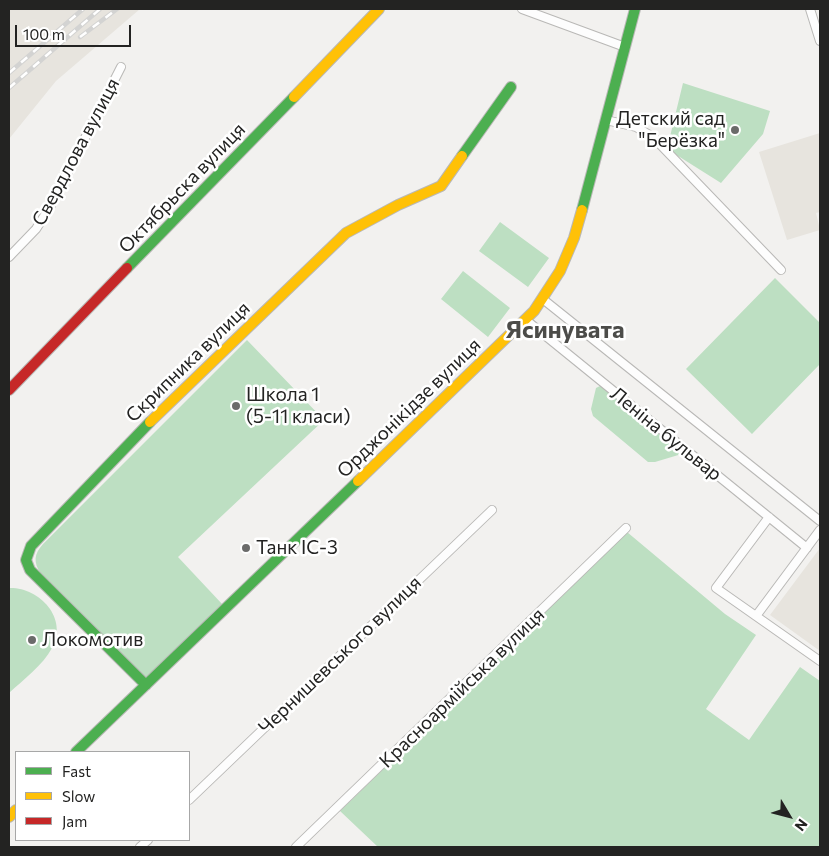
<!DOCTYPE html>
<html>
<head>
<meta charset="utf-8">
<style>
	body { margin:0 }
	#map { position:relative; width:829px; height:856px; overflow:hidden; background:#f2f1ef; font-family:Commissioner,sans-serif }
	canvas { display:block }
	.frame { position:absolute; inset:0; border:10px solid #232322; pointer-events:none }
	.legend { position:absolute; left:15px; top:751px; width:175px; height:90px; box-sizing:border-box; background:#fff; border:1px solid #a7a7a7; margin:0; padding:6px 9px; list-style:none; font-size:15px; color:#232322 }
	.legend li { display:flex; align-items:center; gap:10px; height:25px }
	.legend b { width:25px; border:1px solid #a7a7a7 }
	.north { position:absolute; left:764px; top:791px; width:50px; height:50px; -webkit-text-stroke:4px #fff; paint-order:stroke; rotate:127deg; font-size:14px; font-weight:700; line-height:20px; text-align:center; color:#232322 }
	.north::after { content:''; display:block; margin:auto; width:18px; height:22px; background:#232322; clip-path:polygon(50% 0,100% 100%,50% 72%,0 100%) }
	.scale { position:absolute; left:15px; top:25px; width:116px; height:22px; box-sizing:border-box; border:2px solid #232322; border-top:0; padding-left:6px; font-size:15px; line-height:18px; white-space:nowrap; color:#232322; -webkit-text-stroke:4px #fff; paint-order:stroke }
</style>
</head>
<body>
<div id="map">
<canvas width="829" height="856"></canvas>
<div class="frame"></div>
<ul class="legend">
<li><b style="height:6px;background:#4caf50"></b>Fast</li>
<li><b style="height:6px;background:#ffc107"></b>Slow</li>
<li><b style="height:6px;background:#c62828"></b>Jam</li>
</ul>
<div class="north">N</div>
<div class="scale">100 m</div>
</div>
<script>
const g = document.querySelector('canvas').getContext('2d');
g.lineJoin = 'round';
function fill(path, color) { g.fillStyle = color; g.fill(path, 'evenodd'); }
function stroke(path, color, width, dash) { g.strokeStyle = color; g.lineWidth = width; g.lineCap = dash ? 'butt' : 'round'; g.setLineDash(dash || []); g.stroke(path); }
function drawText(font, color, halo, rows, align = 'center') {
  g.font = font + ' Commissioner,sans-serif'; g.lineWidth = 5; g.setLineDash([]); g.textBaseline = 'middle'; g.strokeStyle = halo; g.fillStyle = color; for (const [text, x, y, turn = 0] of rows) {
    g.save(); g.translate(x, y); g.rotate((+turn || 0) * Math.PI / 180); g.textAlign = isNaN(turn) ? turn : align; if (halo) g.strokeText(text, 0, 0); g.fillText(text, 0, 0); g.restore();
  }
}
fill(new Path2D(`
	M 9,9 L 140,9 L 56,81 L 9,139 Z
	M 820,133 L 820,212 L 816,213 L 820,230 L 787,240 L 759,152 Z
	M 820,548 L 820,651 L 770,615 Z`), '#e7e4de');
fill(new Path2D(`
	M 683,83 L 770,111 L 763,134 L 721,183 L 667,149 Z
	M 500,222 L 549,258 L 528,287 L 479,251 Z
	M 463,271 L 510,308 L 488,337 L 441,299 Z
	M 775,278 L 820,323 L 820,364 L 752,434 L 686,369 Z
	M 247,340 L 324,420 L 178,557 L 223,605 L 146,680 L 41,574 C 33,562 34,554 43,544 Z
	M 600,386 L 603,386 L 685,453 L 655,462 L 648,462 L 593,416 L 591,409 L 596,388 Z
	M 627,532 L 725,614 L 756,635 L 706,709 L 749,740 L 800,667 L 820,681 L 820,847 L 378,847 L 340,811 Z
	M 9,588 C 39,587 69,618 52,648 C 43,665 23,680 9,693 Z`), '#bddfc2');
const street = new Path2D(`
	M 522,9 L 625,47
	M 810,9 L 820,41
	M 606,120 L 636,127 L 653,137 L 781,270
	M 9,257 L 36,229 L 50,207 L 121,67
	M 544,300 L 820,521
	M 526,320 L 807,548
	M 769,517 L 716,588 L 820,661
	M 756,616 L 820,530
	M 189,800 L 492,510
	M 140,847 L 148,840
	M 296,847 L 626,528`);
const fast = new Path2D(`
	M 462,156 L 511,87
	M 582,210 L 635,9
	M 127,268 L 294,97
	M 146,685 L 30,570 L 26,560 L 31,546 L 150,422
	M 76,752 L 358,481`);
const slow = new Path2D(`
	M 294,97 L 379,9
	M 150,422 L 346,233 L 398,205 L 441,186 L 462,156
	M 358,481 L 534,311 L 560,271 L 574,238 L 582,210
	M 9,817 L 16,810`);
const jam = new Path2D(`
	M 9,390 L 127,268`);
stroke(street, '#b9b8b6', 10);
stroke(fast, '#b9b8b6', 12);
stroke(slow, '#b9b8b6', 12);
stroke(jam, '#b9b8b6', 12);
stroke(street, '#fdfdfd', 8);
stroke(fast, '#4caf50', 10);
stroke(slow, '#ffc107', 10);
stroke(jam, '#c62828', 10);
const rail = new Path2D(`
	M 80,37 L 117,9
	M 9,73 L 83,9
	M 9,88 L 100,9`);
stroke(rail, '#d3d3d2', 4.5);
stroke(rail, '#fff', 2.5, [8]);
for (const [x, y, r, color] of [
	[735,130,5,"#6b6b6a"],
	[236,406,5,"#6b6b6a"],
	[246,548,5,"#6b6b6a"],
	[32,640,5,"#6b6b6a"]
]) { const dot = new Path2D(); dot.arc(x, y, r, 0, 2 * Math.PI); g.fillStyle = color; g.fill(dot); stroke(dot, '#fff', 2); }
drawText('19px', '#232322', '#fff', [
	["Детский сад",725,119,"right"],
	["\"Берёзка\"",725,141,"right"],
	["Школа 1",246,395],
	["(5-11 класи)",246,417],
	["Танк ІС-3",256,548],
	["Локомотив",42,640]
], 'left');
drawText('19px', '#232322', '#fff', [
	["Свердлова вулиця",76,152,-62],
	["Октябрьска вулиця",182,188,-46],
	["Скрипника вулиця",188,362,-44],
	["Орджонікідзе вулиця",409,408,-44],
	["Леніна бульвар",666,434,39],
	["Чернишевського вулиця",340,655,-44],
	["Красноармійська вулиця",462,688,-44]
]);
drawText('bold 24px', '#4c4c49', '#fff', [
	["Ясинувата",565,330]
]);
</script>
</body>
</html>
